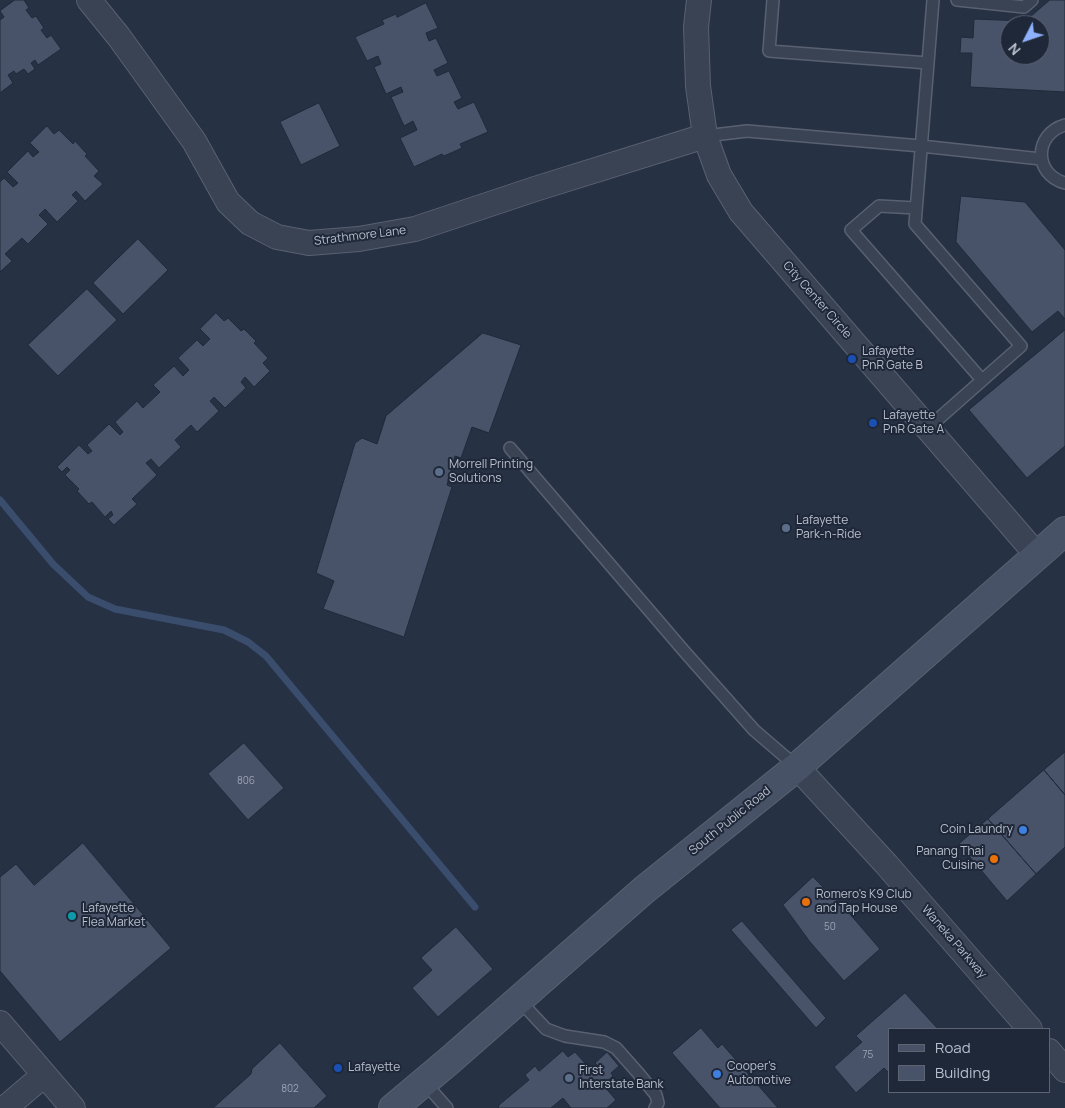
<!DOCTYPE html>
<html>
<head>
<meta charset="utf-8">
<style>
	body { margin:0 }
	#map { position:relative; width:1065px; height:1108px; overflow:hidden; background:#263144; font-family:Manrope,sans-serif }
	canvas { display:block }
	.legend { position:absolute; left:888px; top:1028px; width:162px; height:65px; box-sizing:border-box; background:#1f2839; border:1px solid #5c6474; margin:0; padding:6px 9px; list-style:none; font-size:15px; color:#b8bfcd }
	.legend li { display:flex; align-items:center; gap:10px; height:25px }
	.legend b { width:25px; border:1px solid #5c6474 }
	.north { position:absolute; left:1000px; top:15px; width:50px; height:50px; box-sizing:border-box; background:#1f2839; border:1px solid #5c6474; border-radius:50%; rotate:229deg; font-size:14px; font-weight:700; line-height:20px; text-align:center; color:#b8bfcd }
	.north::after { content:''; display:block; margin:auto; width:18px; height:22px; background:#8db1fd; clip-path:polygon(50% 0,100% 100%,50% 72%,0 100%) }
</style>
</head>
<body>
<div id="map">
<canvas width="1065" height="1108"></canvas>
<ul class="legend">
<li><b style="height:6px;background:#485267"></b>Road</li>
<li><b style="height:14px;background:#485268"></b>Building</li>
</ul>
<div class="north">N</div>
</div>
<script>
const g = document.querySelector('canvas').getContext('2d');
g.lineJoin = 'round';
function stroke(path, color, width, dash) { g.strokeStyle = color; g.lineWidth = width; g.lineCap = dash ? 'butt' : 'round'; g.setLineDash(dash || []); g.stroke(path); }
function fill(path, color) { g.fillStyle = color; g.fill(path, 'evenodd'); }
function drawText(font, color, halo, rows, align = 'center') {
  g.font = font + ' Manrope,sans-serif'; g.lineWidth = 4; g.setLineDash([]); g.textBaseline = 'middle'; g.strokeStyle = halo; g.fillStyle = color; for (const [text, x, y, turn = 0] of rows) {
    g.save(); g.translate(x, y); g.rotate((+turn || 0) * Math.PI / 180); g.textAlign = isNaN(turn) ? turn : align; if (halo) g.strokeText(text, 0, 0); g.fillText(text, 0, 0); g.restore();
  }
}
stroke(new Path2D(`
	M 0,500 L 53,564 L 88,597 L 115,609 L 224,630 L 248,642 L 266,656 L 475,907`), '#3a4d6d', 7);
const building = new Path2D(`
	M 15,0 L 24,0 L 29,8 L 26,10 L 32,18 L 36,16 L 44,28 L 41,30 L 47,38 L 51,35 L 61,49 L 38,65 L 35,60 L 31,63 L 35,69 L 28,74 L 24,69 L 16,74 L 14,71 L 8,75 L 13,83 L 0,93 L 0,20 L 4,17 L 0,11 Z
	M 1050,0 L 1065,0 L 1065,92 L 970,87 L 972,53 L 960,53 L 961,37 L 973,38 L 974,19 L 1025,21 ZM 1010,25 L 1040,25 L 1040,55 L 1010,55 Z
	M 426,3 L 438,28 L 426,33 L 429,41 L 436,38 L 448,63 L 434,70 L 437,76 L 449,71 L 462,98 L 454,102 L 458,109 L 474,102 L 488,132 L 460,144 L 462,148 L 444,156 L 442,154 L 414,167 L 400,138 L 417,130 L 413,121 L 404,126 L 391,97 L 403,92 L 401,87 L 386,94 L 374,67 L 381,64 L 378,56 L 367,61 L 355,37 L 384,24 L 382,20 L 396,14 L 397,17 Z
	M 319,103 L 340,146 L 301,165 L 280,122 Z
	M 47,126 L 54,134 L 59,130 L 73,144 L 75,141 L 87,154 L 85,156 L 99,171 L 94,176 L 103,184 L 85,201 L 76,191 L 72,195 L 78,201 L 57,222 L 45,209 L 39,215 L 48,224 L 28,244 L 22,238 L 5,254 L 12,261 L 0,272 L 0,182 L 4,178 L 13,187 L 18,183 L 7,172 L 28,151 L 33,157 L 39,152 L 30,143 Z
	M 961,196 L 1025,202 L 1065,250 L 1065,319 L 1058,311 L 1032,332 L 956,242 Z
	M 138,239 L 168,270 L 123,314 L 93,283 Z
	M 87,289 L 117,320 L 58,376 L 28,345 Z
	M 216,313 L 224,321 L 228,318 L 241,331 L 244,329 L 256,341 L 254,343 L 268,358 L 263,363 L 270,371 L 254,387 L 245,377 L 241,382 L 246,388 L 225,408 L 214,397 L 210,401 L 219,411 L 197,432 L 191,425 L 175,440 L 181,447 L 159,468 L 151,459 L 146,463 L 157,475 L 132,499 L 137,504 L 114,525 L 108,519 L 113,515 L 111,511 L 105,517 L 92,502 L 89,504 L 77,491 L 79,489 L 65,475 L 70,470 L 67,467 L 62,472 L 57,467 L 79,445 L 88,454 L 92,451 L 87,445 L 109,424 L 120,435 L 123,432 L 115,422 L 137,401 L 143,408 L 160,392 L 153,385 L 174,366 L 183,376 L 189,370 L 178,358 L 197,340 L 203,346 L 210,339 L 200,329 Z
	M 1065,330 L 1065,446 L 1027,478 L 969,410 Z
	M 483,333 L 521,345 L 489,433 L 472,427 L 461,458 L 455,456 L 447,485 L 452,487 L 404,637 L 323,609 L 334,581 L 316,573 L 355,443 L 362,438 L 377,444 L 386,416 Z
	M 244,743 L 284,788 L 248,820 L 208,774 Z
	M 1065,752 L 1065,795 L 1044,770 Z
	M 1044,770 L 1065,795 L 1065,847 L 1036,874 L 988,819 Z
	M 988,819 L 1036,874 L 1007,901 L 959,844 Z
	M 83,843 L 171,948 L 60,1042 L 0,971 L 0,877 L 16,864 L 34,885 Z
	M 813,877 L 849,913 L 880,949 L 844,981 L 810,942 L 783,905 Z
	M 742,921 L 826,1018 L 816,1028 L 731,930 Z
	M 456,927 L 493,969 L 438,1017 L 412,988 L 432,970 L 421,958 Z
	M 905,993 L 938,1029 L 889,1029 L 889,1073 L 884,1068 L 856,1093 L 834,1067 L 862,1042 L 856,1036 Z
	M 701,1028 L 718,1048 L 722,1044 L 778,1108 L 720,1108 L 672,1053 Z
	M 280,1043 L 327,1096 L 314,1108 L 213,1108 L 251,1074 L 252,1069 Z
	M 563,1051 L 568,1057 L 575,1052 L 592,1071 L 598,1066 L 595,1063 L 607,1052 L 619,1066 L 611,1073 L 613,1076 L 603,1085 L 616,1100 L 607,1108 L 571,1108 L 563,1098 L 551,1108 L 498,1108 L 499,1105 L 529,1080 L 525,1075 L 535,1066 L 539,1071 Z`);
fill(building, '#485268');
stroke(building, '#212a3b', 1);
const lane = new Path2D(`
	M 773,0 L 769,51 L 928,63 L 933,0
	M 957,0 L 1024,7 L 1032,0
	M 1065,125 C 1034,134 1033,174 1065,183
	M 705,136 L 747,131 L 921,146 L 1041,159
	M 916,208 L 879,206 L 851,230 L 982,380
	M 928,428 L 1021,346 L 915,224 L 928,63
	M 510,448 L 684,651 L 754,730 L 797,767
	M 519,1000 L 546,1029 L 565,1036 L 604,1042 L 616,1048 L 639,1074 L 656,1095 L 658,1103 L 655,1108
	M 424,1082 L 447,1108`);
const street = new Path2D(`
	M 89,0 L 119,37 L 194,141 L 228,202 L 250,223 L 277,237 L 309,243 L 359,239 L 415,229 L 535,189 L 705,136
	M 699,0 L 696,27 L 698,86 L 705,136 L 719,175 L 741,212 L 1037,555
	M 797,767 L 886,864 L 1030,1029
	M 0,1023 L 73,1108
	M 1049,1051 L 1065,1070
	M 5,1108 L 44,1075`);
const secondary = new Path2D(`
	M 393,1108 L 449,1061 L 644,890 L 797,767 L 1065,531`);
stroke(lane, '#596171', 14);
stroke(street, '#596171', 26);
stroke(secondary, '#596171', 30);
stroke(lane, '#3a4353', 11);
stroke(street, '#3a4353', 24);
stroke(secondary, '#485267', 28);
for (const [x, y, r, color] of [
	[852,359,5,"#1a4fb4"],
	[873,423,5,"#1a4fb4"],
	[439,472,5,"#5c6f8a"],
	[786,528,5,"#5c6f8a"],
	[1023,830,5,"#3f7fe0"],
	[994,859,5,"#e8710a"],
	[806,902,5,"#e8710a"],
	[72,916,5,"#0f9aa8"],
	[338,1068,5,"#1a4fb4"],
	[717,1074,5,"#3f7fe0"],
	[569,1078,5,"#5c6f8a"]
]) { const dot = new Path2D(); dot.arc(x, y, r, 0, 2 * Math.PI); g.fillStyle = color; g.fill(dot); stroke(dot, '#1f2839', 2); }
drawText('10px', '#9ca4b4', null, [
	["806",246,781],
	["50",830,927],
	["75",868,1055],
	["802",290,1089]
]);
drawText('12px', '#b8bfcd', '#1f2839', [
	["Strathmore Lane",360,236,-7],
	["City Center Circle",817,300,49],
	["South Public Road",730,821,-39],
	["Waneka Parkway",954,942,49]
]);
drawText('12px', '#b8bfcd', '#1f2839', [
	["Lafayette",862,352],
	["PnR Gate B",862,366],
	["Lafayette",883,416],
	["PnR Gate A",883,430],
	["Morrell Printing",449,465],
	["Solutions",449,479],
	["Lafayette",796,521],
	["Park-n-Ride",796,535],
	["Coin Laundry",1013,830,"right"],
	["Panang Thai",984,852,"right"],
	["Cuisine",984,866,"right"],
	["Romero's K9 Club",816,895],
	["and Tap House",816,909],
	["Lafayette",82,909],
	["Flea Market",82,923],
	["Cooper's",727,1067],
	["Automotive",727,1081],
	["Lafayette",348,1068],
	["First",579,1071],
	["Interstate Bank",579,1085]
], 'left');
</script>
</body>
</html>
